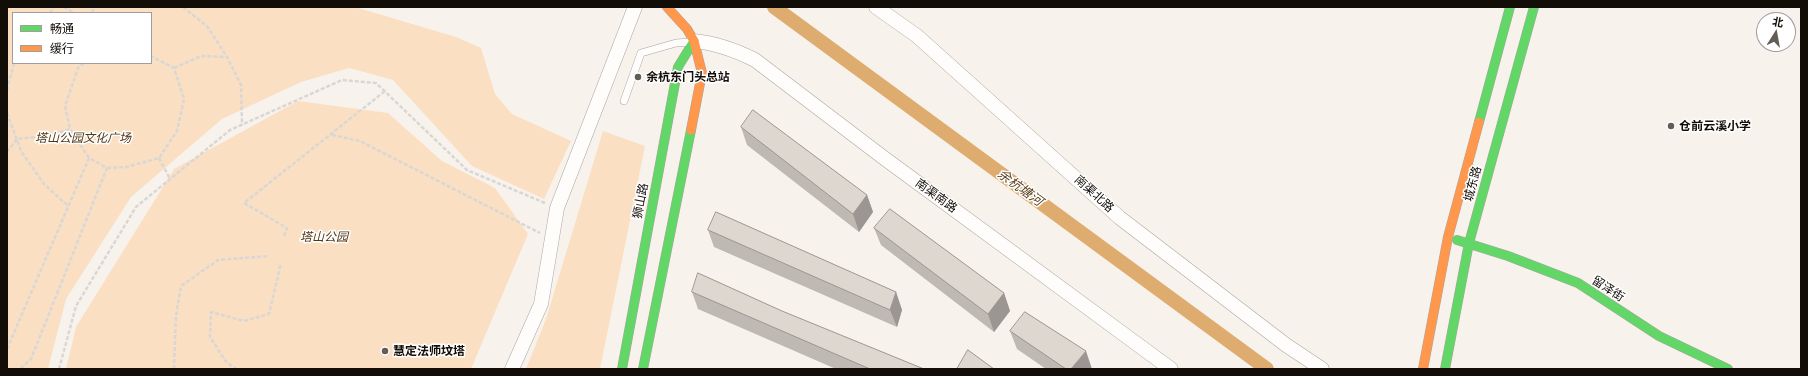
<!DOCTYPE html>
<html>
<head>
<meta charset="utf-8">
<style>
	body { margin:0 }
	#map { position:relative; width:1808px; height:376px; overflow:hidden; background:#f8f2ec; font-family:Literata,"Noto Sans SC",serif }
	canvas { display:block }
	.frame { position:absolute; inset:0; border:8px solid #130d07; pointer-events:none }
	.legend { position:absolute; left:12px; top:12px; width:140px; height:52px; box-sizing:border-box; background:#fff; border:1px solid #a19e9c; margin:0; padding:5px 7px; list-style:none; font-size:12px; color:#130d07 }
	.legend li { display:flex; align-items:center; gap:8px; height:20px }
	.legend b { width:20px; border:1px solid #a19e9c }
	.north { position:absolute; left:1756px; top:12px; width:40px; height:40px; box-sizing:border-box; background:#fff; border:1px solid #a19e9c; border-radius:50%; rotate:11deg; font-size:11px; font-weight:700; line-height:16px; text-align:center; color:#130d07 }
	.north::after { content:''; display:block; margin:auto; width:14px; height:18px; background:#635d57; clip-path:polygon(50% 0,100% 100%,50% 72%,0 100%) }
</style>
</head>
<body>
<div id="map">
<canvas width="1808" height="376"></canvas>
<div class="frame"></div>
<ul class="legend">
<li><b style="height:5px;background:#63d668"></b>畅通</li>
<li><b style="height:5px;background:#ff974d"></b>缓行</li>
</ul>
<div class="north">北</div>
</div>
<script>
const g = document.querySelector('canvas').getContext('2d');
g.lineJoin = 'round';
function fill(path, color) { g.fillStyle = color; g.fill(path, 'evenodd'); }
function stroke(path, color, width, dash) { g.strokeStyle = color; g.lineWidth = width; g.lineCap = dash ? 'butt' : 'round'; g.setLineDash(dash || []); g.stroke(path); }
function drawText(font, color, halo, rows, align = 'center') {
  g.font = font + ' Literata,"Noto Sans SC",serif'; g.lineWidth = 3; g.setLineDash([]); g.textBaseline = 'middle'; g.strokeStyle = halo; g.fillStyle = color; for (const [text, x, y, turn = 0] of rows) {
    g.save(); g.translate(x, y); g.rotate((+turn || 0) * Math.PI / 180); g.textAlign = isNaN(turn) ? turn : align; if (halo) g.strokeText(text, 0, 0); g.fillText(text, 0, 0); g.restore();
  }
}
fill(new Path2D(`
	M 7,7 L 355,7 L 456,37 L 481,48 L 495,94 L 512,114 L 571,141 L 544,199 L 472,166 L 393,80 L 349,68 L 301,82 L 222,119 L 131,197 L 66,299 L 48,369 L 7,369 ZM 13,13 L 151,13 L 151,63 L 13,63 Z
	M 298,101 L 388,113 L 442,161 L 495,188 L 528,234 L 471,369 L 66,369 L 76,327 L 174,169 Z
	M 603,131 L 645,146 L 600,369 L 526,369 L 546,319 Z`), '#fadfc3');
stroke(new Path2D(`
	M 774,7 L 1267,369`), '#deac6f', 14);
const lane = new Path2D(`
	M 624,101 L 641,53 L 676,43 L 691,42`);
const street = new Path2D(`
	M 876,7 L 917,36 L 1120,218 L 1286,345 L 1322,369
	M 694,41 C 716,43 735,50 755,60 L 884,158 L 1171,369
	M 512,369 L 541,304 L 557,208 L 635,7`);
const fast = new Path2D(`
	M 1479,122 L 1510,7
	M 1457,240 L 1508,256 L 1578,283 L 1659,336 L 1728,369
	M 622,369 L 678,67 L 694,41
	M 643,369 L 691,130
	M 1445,369 L 1469,243 L 1534,7`);
const slow = new Path2D(`
	M 667,7 L 687,29 L 694,41 L 702,73 L 691,130
	M 1423,369 L 1448,237 L 1479,122`);
stroke(lane, '#aaa59f', 8);
stroke(street, '#aaa59f', 15);
stroke(fast, '#aaa59f', 10);
stroke(slow, '#aaa59f', 10);
stroke(new Path2D(`
	M 64,7 L 74,13
	M 183,7 L 207,26 L 227,57 L 241,85 L 242,125
	M 50,13 L 54,7
	M 92,13 L 94,7
	M 84,63 L 78,68 L 65,106 L 70,129 L 89,158
	M 174,68 L 201,56 L 227,57
	M 7,90 L 14,63
	M 7,113 L 21,151 L 44,184 L 68,206
	M 332,135 L 360,141 L 540,233
	M 7,152 L 17,139 L 46,136 L 70,129
	M 159,158 L 170,179
	M 107,168 L 126,167 L 159,158 L 177,131 L 184,99 L 174,68 L 151,56
	M 284,236 L 287,228 L 244,203 L 385,91
	M 7,349 L 89,158 L 107,168 L 31,359 L 20,369
	M 59,369 L 76,306 L 136,207 L 230,130 L 342,80 L 376,83 L 467,170 L 545,203
	M 174,369 L 176,316 L 181,286 L 218,260 L 269,256
	M 237,369 L 227,363 L 210,337 L 211,312 L 244,321 L 269,314 L 281,263`), '#d9d7d5', 2.5, [4, 2]);
stroke(lane, '#fefdfc', 7);
stroke(street, '#fefdfc', 14);
stroke(fast, '#63d668', 9);
stroke(slow, '#ff974d', 9);
fill(new Path2D(`
	M 741,127 L 867,195 L 873,212 L 859,232 L 747,145 Z
	M 874,228 L 1004,293 L 1010,311 L 994,332 L 881,245 Z
	M 708,230 L 896,292 L 902,310 L 897,327 L 714,247 Z
	M 692,292 L 924,369 L 836,369 L 698,309 Z
	M 1010,331 L 1092,369 L 1046,369 L 1017,349 Z`), '#beb9b3');
fill(new Path2D(`
	M 867,195 L 873,212 L 859,232 L 853,214 Z
	M 896,292 L 902,310 L 897,327 L 890,310 Z
	M 1004,293 L 1010,311 L 994,332 L 988,314 Z
	M 1086,351 L 1092,369 L 1071,369 Z`), '#9b9692');
const building = new Path2D(`
	M 753,110 L 867,195 L 853,214 L 741,127 Z
	M 890,209 L 1004,293 L 988,314 L 874,228 Z
	M 716,212 L 896,292 L 890,310 L 708,230 Z
	M 698,273 L 782,311 L 924,369 L 870,369 L 692,292 Z
	M 1025,312 L 1086,351 L 1071,369 L 1066,369 L 1010,331 Z
	M 968,350 L 994,369 L 957,369 Z`);
fill(building, '#ddd7d0');
stroke(building, '#9b9692', 1);
for (const [x, y, r, color] of [
	[638,77,4,"#635d57"],
	[1671,126,4,"#635d57"],
	[385,351,4,"#635d57"]
]) { const dot = new Path2D(); dot.arc(x, y, r, 0, 2 * Math.PI); g.fillStyle = color; g.fill(dot); stroke(dot, '#fff', 1.5); }
drawText('bold 12px', '#130d07', '#fff', [
	["余杭东门头总站",646,77],
	["仓前云溪小学",1679,126],
	["慧定法师坟塔",393,351]
], 'left');
drawText('italic 12px', '#533714', '#fff', [
	["塔山公园文化广场",83,138],
	["塔山公园",324,237]
]);
drawText('12px', '#130d07', '#fff', [
	["城东路",1473,184,-75],
	["南渠北路",1094,194,42],
	["南渠南路",936,196,36],
	["狮山路",641,201,-79],
	["留泽街",1608,289,33]
]);
drawText('italic 13px', '#5e401e', '#fff', [
	["余杭塘河",1020,188,36]
]);
</script>
</body>
</html>
